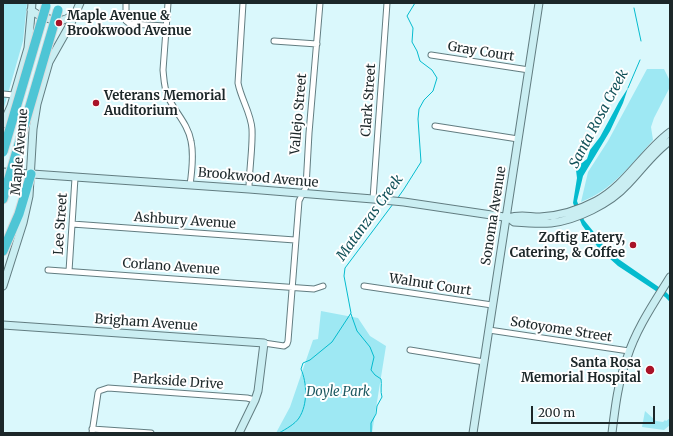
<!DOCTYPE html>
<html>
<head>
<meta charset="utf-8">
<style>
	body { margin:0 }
	#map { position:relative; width:673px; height:436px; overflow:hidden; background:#daf8fc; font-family:Merriweather,serif }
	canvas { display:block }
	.frame { position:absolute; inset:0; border:4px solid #1c2729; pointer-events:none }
	.scale { position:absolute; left:531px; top:406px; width:124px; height:18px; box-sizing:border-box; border:2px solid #1c2729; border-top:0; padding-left:5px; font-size:12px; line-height:14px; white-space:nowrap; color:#1c2729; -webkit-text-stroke:3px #fff; paint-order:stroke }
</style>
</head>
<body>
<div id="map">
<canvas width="673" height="436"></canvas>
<div class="frame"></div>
<div class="scale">200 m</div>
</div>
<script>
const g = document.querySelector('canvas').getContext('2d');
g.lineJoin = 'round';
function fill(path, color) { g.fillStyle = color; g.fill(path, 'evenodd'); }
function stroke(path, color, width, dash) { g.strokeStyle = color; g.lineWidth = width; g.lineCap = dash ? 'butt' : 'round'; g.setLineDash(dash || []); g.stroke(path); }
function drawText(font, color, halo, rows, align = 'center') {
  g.font = font + ' Merriweather,serif'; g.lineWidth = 4; g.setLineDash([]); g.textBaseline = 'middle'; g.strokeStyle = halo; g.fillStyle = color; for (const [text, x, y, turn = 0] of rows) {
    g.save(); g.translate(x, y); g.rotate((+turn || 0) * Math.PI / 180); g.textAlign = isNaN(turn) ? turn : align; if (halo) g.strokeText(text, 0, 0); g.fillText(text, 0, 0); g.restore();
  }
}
fill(new Path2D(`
	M 3,3 L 27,3 L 23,41 L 3,111 Z
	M 647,69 L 664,69 L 670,81 L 670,87 L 654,118 L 651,127 L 653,140 C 632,164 612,190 581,202 L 588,172 L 608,141 Z
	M 321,311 L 358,318 L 370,336 L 386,346 L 372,433 L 276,433 L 290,407 L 313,340 L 318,339 Z
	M 645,411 L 656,421 L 663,422 L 665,420 L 666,421 L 670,418 L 670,425 L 664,430 L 642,427 Z`), '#9ee8f3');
fill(new Path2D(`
	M 628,88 L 623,103 L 610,131 L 583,176 L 577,201 L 584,220 L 597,236 L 606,249 L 617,258 L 666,292 L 670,296 L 670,302 L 665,297 L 618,266 L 599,249 L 582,225 L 573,203 L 577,178 L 576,170 L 578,166 L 587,159 L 590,150 L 600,137 L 619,102 Z`), '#04bbce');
stroke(new Path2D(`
	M 634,8 L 641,41
	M 628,88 L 640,60
	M 397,199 L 404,189 L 421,162 L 418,119 L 419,109 L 424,100 L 433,91 L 437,78 L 432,70 L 420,61 L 417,51 L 412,42 L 413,28 L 407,16 L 415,3
	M 351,314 L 357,331 L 370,347 L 374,357 L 371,370 L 375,375 L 381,379 C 382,385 380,391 382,397 L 377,406 L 376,414 L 371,423 L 371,433
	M 279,433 C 286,429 295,424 299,418 C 308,404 307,383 301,369 L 303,363 L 310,360 L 332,342 L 351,313 L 344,276 L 345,268 L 393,204`), '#04bbce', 1);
const street = new Path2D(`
	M 126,3 L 126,21 L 130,24 L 166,26
	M 168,3 L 163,70 C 164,79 164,88 168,97 C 175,112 188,124 191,141 C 194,155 192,171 190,185
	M 243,3 L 238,83 C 241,99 251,113 252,129 C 253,147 249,170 249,189
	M 274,41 L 317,44
	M 431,55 L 529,70
	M 3,94 L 14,95
	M 435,126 L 518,139
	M 373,199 L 387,3
	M 72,224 L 295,240
	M 48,270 L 314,289 L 323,286
	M 69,271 L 75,178
	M 364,286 L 492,305
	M 489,330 L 629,351
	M 264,343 L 284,346 L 287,344 L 288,341 L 299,201 L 306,187 L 309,133 L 320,3
	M 410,350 L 484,362
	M 92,429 L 151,433
	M 92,433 L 98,393 L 99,391 L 108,388 L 247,398 L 255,400`);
const secondary = new Path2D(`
	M 31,10 C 38,16 54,22 63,20 C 68,19 71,16 75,14
	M 3,124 L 11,106 L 28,48 L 32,3
	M 3,172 L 249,189 L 373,199 L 404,202 L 498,216 L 509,218 L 514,222 C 526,223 539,224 551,223 C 576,220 610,204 627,185 C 641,171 653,153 670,141
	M 509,218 C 519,214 529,217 540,217 C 558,216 579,210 596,201 C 626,185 643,152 670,132
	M 3,286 L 23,223 L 29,196 L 33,129 L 37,104 L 49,62 L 71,23 L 80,3
	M 3,325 L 264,343 L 258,391 L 255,400 L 239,433
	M 473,433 L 539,3
	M 612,433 C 615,408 618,382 627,358 C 636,329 654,303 670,277`);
const highway = new Path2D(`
	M 3,199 L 6,188
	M 3,251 L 19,214 L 31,174`);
stroke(street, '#627d81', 7);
stroke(secondary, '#627d81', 9);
stroke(highway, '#dbdcdd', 11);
stroke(street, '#fff', 5);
stroke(secondary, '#caeef2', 7);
stroke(highway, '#4ec5d5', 9);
const highwayBridge = new Path2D(`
	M 3,152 L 46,6
	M 6,188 L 58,10`);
stroke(highwayBridge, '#dbdcdd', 11, []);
stroke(highwayBridge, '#4ec5d5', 9);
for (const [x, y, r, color] of [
	[59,23,4,"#a91227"],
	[96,103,4,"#a91227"],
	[633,245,4,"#a91227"],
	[650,370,5,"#a91227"]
]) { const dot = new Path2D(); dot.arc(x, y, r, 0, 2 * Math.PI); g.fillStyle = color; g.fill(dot); stroke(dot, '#fff', 1.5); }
drawText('bold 13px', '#1c2729', '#fff', [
	["Maple Avenue &",67,16],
	["Brookwood Avenue",67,31],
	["Veterans Memorial",104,96],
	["Auditorium",104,111],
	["Zoftig Eatery,",625,238,"right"],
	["Catering, & Coffee",625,253,"right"],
	["Santa Rosa",641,363,"right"],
	["Memorial Hospital",641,378,"right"]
], 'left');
drawText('13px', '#1c2729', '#fff', [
	["Gray Court",481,52,9],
	["Clark Street",369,100,-86],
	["Vallejo Street",299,114,-85],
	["Maple Avenue",20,152,-85],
	["Brookwood Avenue",258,178,5],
	["Sonoma Avenue",494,216,-81],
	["Ashbury Avenue",185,221,4],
	["Lee Street",61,224,-86],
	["Corlano Avenue",171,267,4],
	["Walnut Court",430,285,9],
	["Brigham Avenue",146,323,4],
	["Sotoyome Street",561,330,9],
	["Parkside Drive",178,382,4]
]);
drawText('italic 13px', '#1d5961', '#fff', [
	["Doyle Park",338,392]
]);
drawText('italic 14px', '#13525a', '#fff', [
	["Santa Rosa Creek",599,119,-62],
	["Matanzas Creek",370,218,-54]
]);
</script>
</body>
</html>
